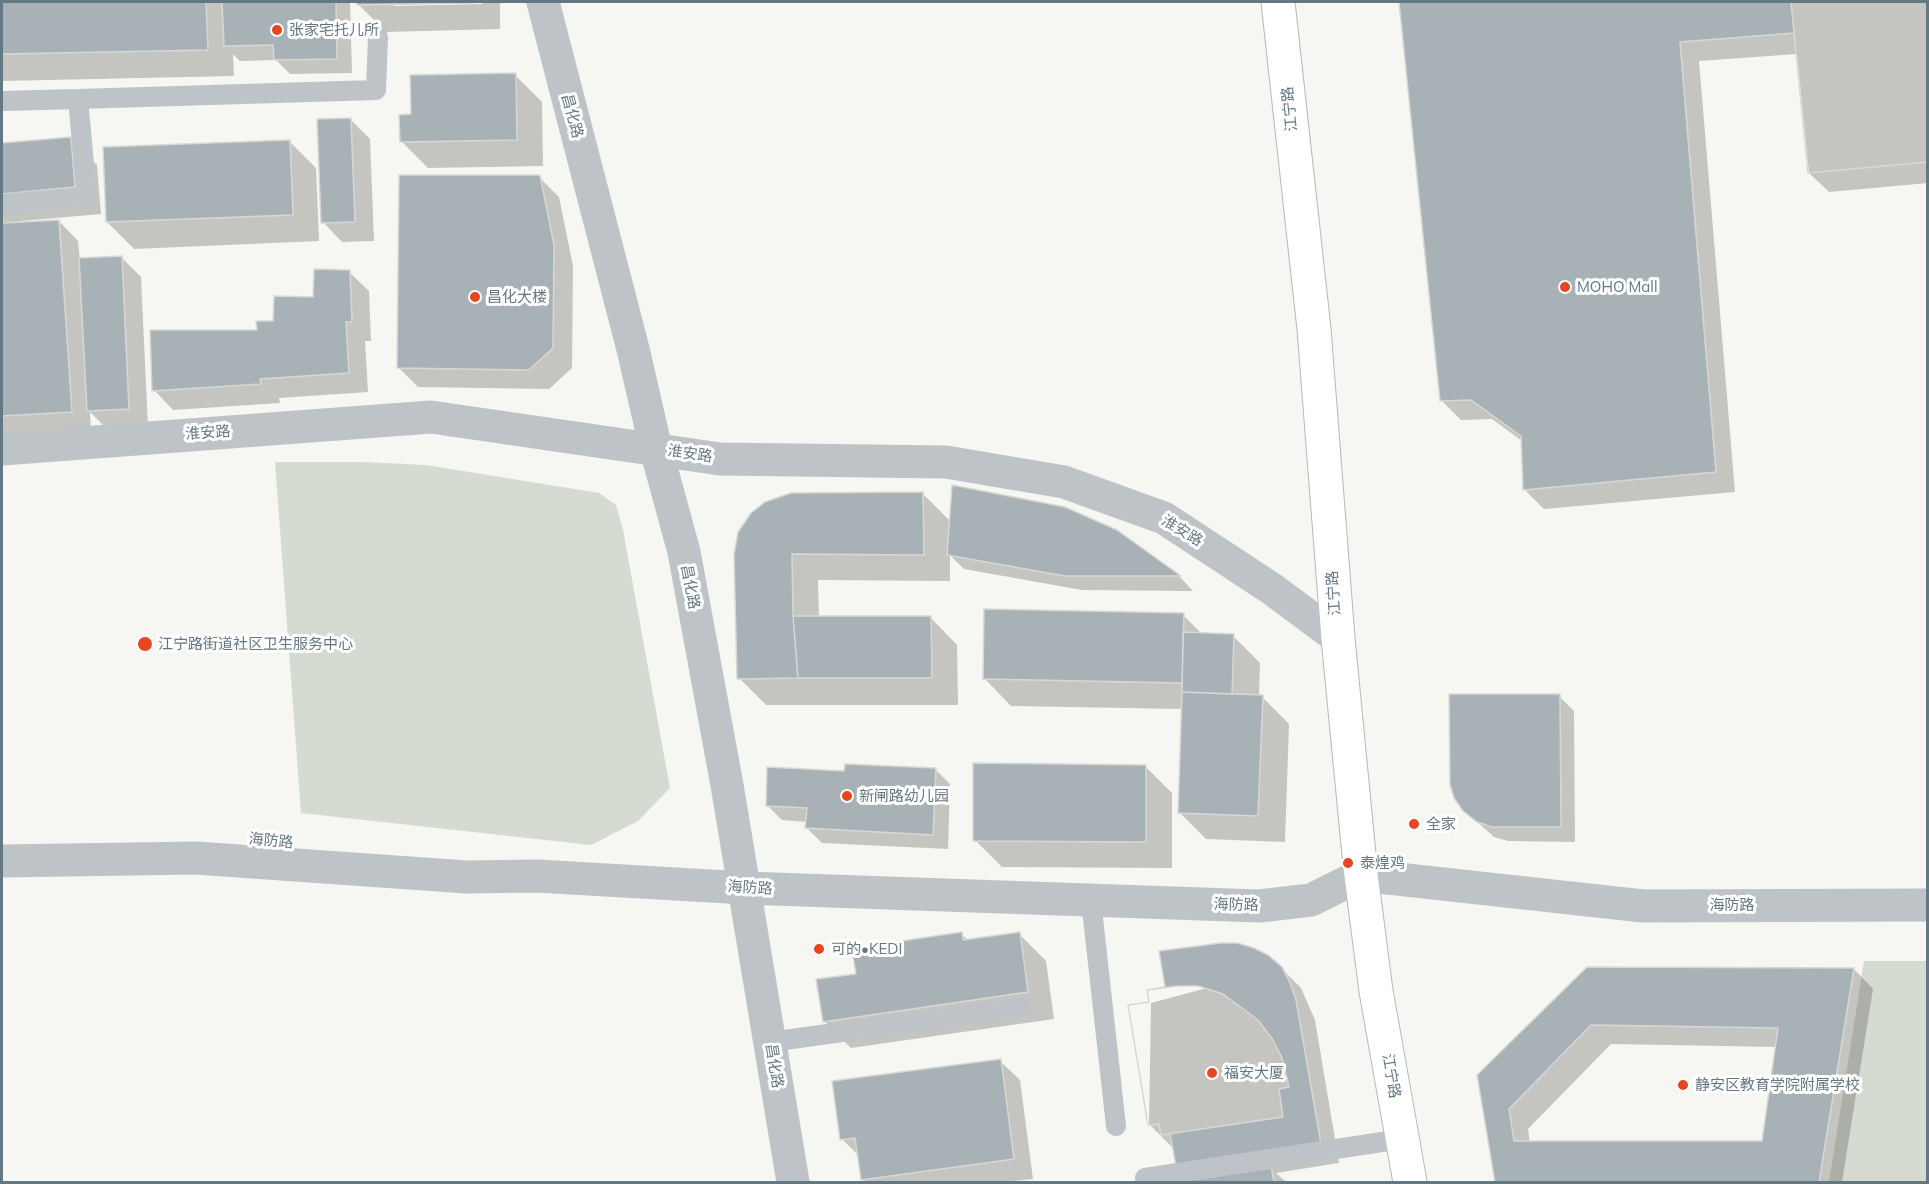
<!DOCTYPE html>
<html>
<head>
<meta charset="utf-8">
<style>
	body { margin:0 }
	#map { position:relative; width:1929px; height:1184px; overflow:hidden; background:#f6f6f2; font-family:Mulish,sans-serif }
	canvas { display:block }
	.frame { position:absolute; inset:0; border:3px solid #647884; pointer-events:none }
</style>
</head>
<body>
<div id="map">
<canvas width="1929" height="1184"></canvas>
<div class="frame"></div>
</div>
<script>
const g = document.querySelector('canvas').getContext('2d');
g.lineJoin = 'round';
function fill(path, color) { g.fillStyle = color; g.fill(path, 'evenodd'); }
function stroke(path, color, width, dash) { g.strokeStyle = color; g.lineWidth = width; g.lineCap = dash ? 'butt' : 'round'; g.setLineDash(dash || []); g.stroke(path); }
function drawText(font, color, halo, rows, align = 'center') {
  g.font = font + ' Mulish,"Noto Sans SC",sans-serif'; g.lineWidth = 6; g.setLineDash([]); g.textBaseline = 'middle'; g.strokeStyle = halo; g.fillStyle = color; for (const [text, x, y, turn = 0] of rows) {
    g.save(); g.translate(x, y); g.rotate((+turn || 0) * Math.PI / 180); g.textAlign = isNaN(turn) ? turn : align; if (halo) g.strokeText(text, 0, 0); g.fillText(text, 0, 0); g.restore();
  }
}
fill(new Path2D(`
	M 275,462 L 364,462 L 426,465 L 599,493 L 616,505 L 623,530 L 670,788 L 638,821 L 591,845 L 301,813 Z
	M 1864,961 L 1927,961 L 1927,1182 L 1829,1182 Z`), '#d6dbd1');
fill(new Path2D(`
	M 2,2 L 350,2 L 352,73 L 290,74 L 276,60 L 240,61 L 233,54 L 234,76 L 2,81 Z
	M 359,2 L 476,2 L 394,3 L 394,6 L 482,4 L 482,2 L 500,2 L 500,29 L 386,32 L 359,5 Z
	M 1401,2 L 1928,2 L 1928,183 L 1829,192 L 1809,173 L 1797,54 L 1699,61 L 1735,492 L 1544,509 L 1524,489 L 1522,441 L 1492,419 L 1461,420 L 1442,401 Z
	M 515,75 L 542,102 L 543,166 L 428,168 L 401,141 L 412,116 Z
	M 351,120 L 370,139 L 374,241 L 342,242 L 323,222 Z
	M 70,138 L 97,165 L 101,214 L 21,221 L 21,223 L 59,221 L 78,241 L 80,260 L 122,258 L 141,277 L 148,428 L 108,430 L 90,412 L 91,431 L 2,436 L 2,144 Z
	M 289,141 L 316,168 L 319,241 L 134,249 L 107,222 Z
	M 539,177 L 559,197 L 573,266 L 572,368 L 549,389 L 418,387 L 398,367 Z
	M 349,272 L 369,291 L 371,341 L 365,341 L 368,392 L 279,398 L 280,403 L 173,410 L 154,390 L 315,299 Z
	M 923,494 L 951,522 L 1117,531 L 1180,577 L 1193,591 L 1082,590 L 964,569 L 950,555 L 950,581 L 818,580 L 819,618 L 931,618 L 957,645 L 958,705 L 766,705 L 739,678 L 735,555 Z
	M 1183,615 L 1203,635 L 1233,636 L 1260,663 L 1259,696 L 1262,697 L 1289,724 L 1285,842 L 1206,839 L 1179,812 L 1183,709 L 1011,706 L 985,679 Z
	M 1559,696 L 1574,711 L 1575,842 L 1508,841 L 1494,837 L 1464,810 Z
	M 1145,766 L 1172,793 L 1172,868 L 1002,867 L 975,840 Z
	M 935,769 L 950,784 L 948,849 L 822,843 L 807,828 L 807,822 L 782,820 L 767,805 L 846,772 Z
	M 961,934 L 969,941 L 1019,934 L 1046,961 L 1054,1019 L 851,1048 L 824,1021 L 891,952 Z
	M 1281,968 L 1301,988 L 1315,1020 L 1339,1163 L 1276,1173 L 1286,1182 L 1191,1182 L 1174,1149 L 1149,1124 L 1151,1003 Z
	M 1587,969 L 1854,969 L 1873,989 L 1842,1182 L 1497,1182 L 1479,1076 ZM 1611,1044 L 1777,1047 L 1763,1142 L 1530,1143 L 1528,1129 Z
	M 1000,1061 L 1020,1080 L 1033,1179 L 1003,1182 L 866,1182 L 862,1179 L 859,1156 L 842,1139 Z`), '#0003');
const building = new Path2D(`
	M 2,2 L 206,2 L 208,50 L 2,54 Z
	M 222,2 L 336,2 L 337,59 L 274,60 L 273,45 L 224,46 Z
	M 357,2 L 474,2 L 474,3 L 357,5 Z
	M 1399,2 L 1928,2 L 1928,162 L 1808,173 L 1794,33 L 1680,42 L 1716,472 L 1523,490 L 1521,436 L 1471,400 L 1440,401 Z
	M 1791,2 L 1928,2 L 1928,162 L 1808,173 Z
	M 516,73 L 517,140 L 400,142 L 399,115 L 411,114 L 410,75 Z
	M 351,118 L 355,222 L 321,223 L 317,119 Z
	M 71,137 L 75,187 L 2,194 L 2,143 Z
	M 290,140 L 293,215 L 106,222 L 103,147 Z
	M 399,175 L 540,175 L 554,245 L 553,348 L 529,370 L 397,368 Z
	M 59,220 L 72,412 L 2,416 L 2,223 Z
	M 122,256 L 129,409 L 87,411 L 79,258 Z
	M 314,269 L 350,270 L 352,322 L 346,322 L 349,373 L 260,379 L 261,384 L 152,391 L 150,330 L 257,330 L 256,321 L 273,321 L 274,296 L 313,297 Z
	M 952,485 L 1065,507 L 1117,530 L 1181,576 L 1065,576 L 947,555 Z
	M 923,492 L 924,555 L 792,554 L 793,616 L 798,678 L 737,679 L 734,555 L 738,532 L 751,513 L 765,502 L 791,493 Z
	M 984,609 L 1184,613 L 1182,683 L 983,679 Z
	M 793,616 L 931,616 L 932,678 L 798,678 Z
	M 1183,632 L 1234,634 L 1232,694 L 1182,692 Z
	M 1182,692 L 1263,695 L 1258,816 L 1178,813 Z
	M 1449,694 L 1560,694 L 1561,827 L 1492,827 L 1477,822 L 1463,811 L 1454,798 L 1450,784 Z
	M 973,763 L 1146,765 L 1146,842 L 973,841 Z
	M 845,764 L 936,768 L 933,835 L 805,828 L 807,808 L 766,806 L 767,767 L 844,771 Z
	M 962,932 L 963,940 L 1020,932 L 1028,992 L 823,1022 L 816,979 L 856,974 L 853,956 L 889,950 L 888,943 Z
	M 1221,943 L 1237,943 L 1254,948 L 1268,955 L 1282,967 L 1290,983 L 1296,1000 L 1321,1144 L 1176,1166 L 1170,1134 L 1161,1135 L 1159,1124 L 1148,1125 L 1128,1005 L 1149,1002 L 1147,990 L 1165,987 L 1159,951 Z
	M 1587,967 L 1854,968 L 1819,1182 L 1495,1182 L 1477,1075 ZM 1591,1025 L 1778,1028 L 1762,1141 L 1514,1141 L 1509,1109 Z
	M 1177,986 L 1198,986 L 1223,994 L 1258,1020 L 1273,1040 L 1282,1058 L 1289,1087 L 1279,1089 L 1283,1117 L 1161,1135 L 1159,1124 L 1148,1125 L 1128,1005 L 1149,1002 L 1147,990 Z
	M 1001,1059 L 1014,1159 L 861,1180 L 855,1138 L 840,1140 L 832,1081 Z
	M 1271,1166 L 1274,1182 L 1189,1182 L 1189,1179 Z`);
fill(building, '#a8b1b6');
stroke(building, '#d7d7d5', 1.5);
const secondary = new Path2D(`
	M 1278,2 L 1314,329 L 1338,638 L 1361,875 L 1376,991 L 1410,1182`);
stroke(secondary, '#b3b9bd', 35);
stroke(new Path2D(`
	M 78,99 L 376,90 L 378,37
	M 2,101 L 78,99 L 87,197 L 2,204
	M 1091,900 L 1116,1126
	M 770,1042 L 1022,1007
	M 1146,1182 L 1145,1178 L 1402,1139`), '#bec3c7', 20);
stroke(new Path2D(`
	M 543,2 L 633,349 L 656,449 L 684,552 L 727,785 L 793,1182
	M 2,449 L 431,417 L 720,459 L 946,462 L 1064,482 L 1164,518 L 1272,589 L 1338,638
	M 2,861 L 196,858 L 467,877 L 537,876 L 745,888 L 1259,906 L 1311,900 L 1361,875 L 1643,906 L 1928,905`), '#bec3c7', 33);
stroke(secondary, '#fff', 33);
for (const [x, y, r, color] of [
	[277,30,6,"#e74522"],
	[1565,287,6,"#e74522"],
	[475,297,6,"#e74522"],
	[145,644,8,"#e74522"],
	[847,796,6,"#e74522"],
	[1414,824,6,"#e74522"],
	[1348,863,6,"#e74522"],
	[819,949,6,"#e74522"],
	[1212,1073,6,"#e74522"],
	[1683,1085,6,"#e74522"]
]) { const dot = new Path2D(); dot.arc(x, y, r, 0, 2 * Math.PI); g.fillStyle = color; g.fill(dot); stroke(dot, '#fff', 2); }
drawText('15px', '#647884', '#fff', [
	["张家宅托儿所",289,30],
	["MOHO Mall",1577,287],
	["昌化大楼",487,297],
	["江宁路街道社区卫生服务中心",158,644],
	["新闸路幼儿园",859,796],
	["全家",1426,824],
	["泰煌鸡",1360,863],
	["可的•KEDI",831,949],
	["福安大厦",1224,1073],
	["静安区教育学院附属学校",1695,1085]
], 'left');
drawText('15px', '#647884', '#fff', [
	["江宁路",1290,109,-96],
	["昌化路",572,116,75],
	["淮安路",208,433,-4],
	["淮安路",690,454,8],
	["淮安路",1182,531,31],
	["昌化路",690,587,79],
	["江宁路",1334,593,-94],
	["海防路",271,841,5],
	["海防路",750,888,3],
	["海防路",1236,905,1],
	["海防路",1732,905],
	["昌化路",774,1066,81],
	["江宁路",1391,1076,80]
]);
</script>
</body>
</html>
